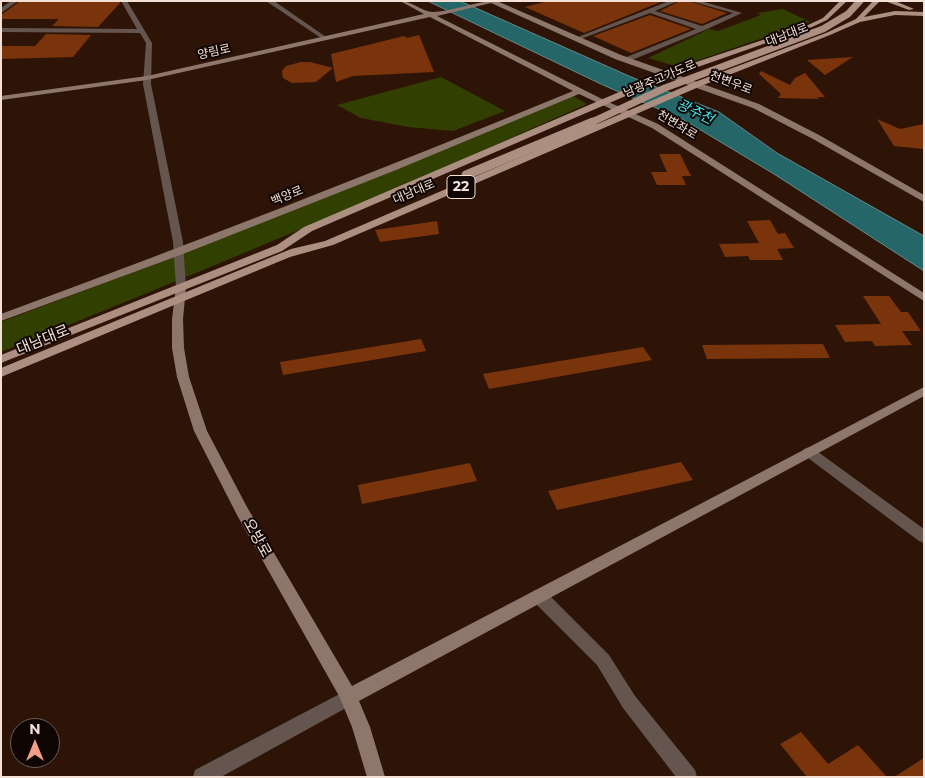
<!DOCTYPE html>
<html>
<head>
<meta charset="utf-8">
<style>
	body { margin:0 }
	#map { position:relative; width:925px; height:778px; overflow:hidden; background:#2e1407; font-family:Montserrat,sans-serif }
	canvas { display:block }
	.frame { position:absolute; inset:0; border:2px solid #f3e0d7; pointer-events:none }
	.north { position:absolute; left:10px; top:718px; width:50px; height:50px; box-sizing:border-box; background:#0f0502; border:1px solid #6a5d57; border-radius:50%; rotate:0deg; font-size:14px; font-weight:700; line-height:20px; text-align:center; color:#f3e0d7 }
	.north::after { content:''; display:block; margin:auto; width:18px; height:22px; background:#f39f85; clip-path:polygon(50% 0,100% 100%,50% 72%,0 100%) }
</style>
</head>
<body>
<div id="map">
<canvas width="925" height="778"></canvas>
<div class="frame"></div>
<div class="north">N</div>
</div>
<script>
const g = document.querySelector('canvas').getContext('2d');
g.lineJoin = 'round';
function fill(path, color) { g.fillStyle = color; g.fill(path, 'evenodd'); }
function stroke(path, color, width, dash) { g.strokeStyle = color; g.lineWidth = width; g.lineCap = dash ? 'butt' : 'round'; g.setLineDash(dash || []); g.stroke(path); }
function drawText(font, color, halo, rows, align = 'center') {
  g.font = font + ' Montserrat,"Noto Sans KR",sans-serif'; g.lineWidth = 4; g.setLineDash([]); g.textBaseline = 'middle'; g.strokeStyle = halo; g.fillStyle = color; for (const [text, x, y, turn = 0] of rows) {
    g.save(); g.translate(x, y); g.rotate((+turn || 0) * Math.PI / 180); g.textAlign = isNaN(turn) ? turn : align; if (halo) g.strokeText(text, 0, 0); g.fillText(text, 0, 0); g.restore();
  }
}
fill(new Path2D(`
	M 783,9 L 810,22 L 678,67 L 648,58 L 709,29 L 718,31 L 761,15 L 757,13 Z
	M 441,77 L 505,111 L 453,131 L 408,127 L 361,118 L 337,105 Z
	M 571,95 L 587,104 C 393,191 198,274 1,352 L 1,322 L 199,247 Z`), '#313f00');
const water = new Path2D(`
	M 428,1 L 460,1 L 629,76 L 719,112 L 777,153 L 924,236 L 924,271 L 774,174 L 684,120 L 603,85 Z`);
fill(water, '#256669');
stroke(water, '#638b8a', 1);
fill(new Path2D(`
	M 20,1 L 119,1 L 120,3 L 98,27 L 52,26 L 59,19 L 1,19 L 1,15 Z
	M 548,1 L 663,1 L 584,33 L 525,7 Z
	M 680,1 L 688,1 L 727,13 L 702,24 L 660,11 Z
	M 650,15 L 691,29 L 631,53 L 593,36 Z
	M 46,34 L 91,35 L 73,57 L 1,59 L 1,46 L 35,46 Z
	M 419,35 L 434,72 L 353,76 L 336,82 L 331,54 L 404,36 L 407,38 Z
	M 853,57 L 825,75 L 807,60 Z
	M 301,62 L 310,62 L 333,68 L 316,82 L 292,83 L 283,78 L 282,71 L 286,66 Z
	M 761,71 L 790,85 L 795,78 L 805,73 L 825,97 L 817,97 L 819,99 L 778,98 L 781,94 L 759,74 Z
	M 877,119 L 900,129 L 924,124 L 924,149 L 894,146 Z
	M 659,154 L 680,154 L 691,176 L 682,176 L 686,185 L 657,185 L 651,172 L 667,172 Z
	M 770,220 L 778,234 L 785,233 L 794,248 L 777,249 L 783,260 L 750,260 L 748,256 L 725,257 L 719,244 L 759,243 L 747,221 Z
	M 437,221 L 439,234 L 380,242 L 375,230 Z
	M 863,296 L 889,296 L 901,312 L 908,312 L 921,331 L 902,331 L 912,345 L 875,346 L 872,341 L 845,342 L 835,325 L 881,324 Z
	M 421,339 L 426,351 L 283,375 L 280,362 Z
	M 823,344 L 830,358 L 707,359 L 702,345 Z
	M 643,347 L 652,360 L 489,389 L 483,374 Z
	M 681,462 L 693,480 L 557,510 L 548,491 Z
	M 470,463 L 477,481 L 362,504 L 358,485 Z
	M 801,732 L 828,764 L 858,745 L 887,777 L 807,777 L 780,744 Z
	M 924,758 L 924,777 L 894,777 Z`), '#79340c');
fill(new Path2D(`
	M 11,1 L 18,1 L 1,13 L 1,8 Z
	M 121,1 L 127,1 L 152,43 L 151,84 L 183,242 L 186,287 L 181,290 L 176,287 L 173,242 L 143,84 L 146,43 L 140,33 L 1,32 L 1,28 L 137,29 Z
	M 266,1 L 274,1 L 329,39 L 324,40 Z
	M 669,1 L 678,1 L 655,11 L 702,26 L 733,13 L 690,1 L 701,1 L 742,13 L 705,30 L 627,62 L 623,60 L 624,58 L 696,29 L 650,13 L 578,40 L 573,39 Z
	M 809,447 L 814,449 L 924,529 L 924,543 L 919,541 L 804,455 L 802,452 L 804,449 Z
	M 539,589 L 545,591 L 609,655 L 635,696 L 695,770 L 697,777 L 676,777 L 623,708 L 597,665 L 533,601 L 531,596 L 533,591 Z
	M 349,689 L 355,691 L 358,697 L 355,703 L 221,777 L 193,777 L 195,770 Z`), '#64554f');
fill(new Path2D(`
	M 400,1 C 413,1 423,13 434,12 C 455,11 475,1 497,1 L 621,55 L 759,104 L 819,135 L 924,195 L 924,202 L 813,139 L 753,108 L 615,59 L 491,3 L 437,16 L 604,100 L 658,124 L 924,293 L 924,301 L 652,128 L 579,94 L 396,170 L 183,254 L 1,321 L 1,314 C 193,243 384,169 573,91 L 430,17 L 147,80 L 1,100 L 1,96 L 147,76 L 424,14 Z
	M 181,284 L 186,287 L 183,319 L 184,348 L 189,377 L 207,431 L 247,507 L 352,686 L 924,387 L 924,396 L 359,701 L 370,727 L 385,777 L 367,777 L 352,727 L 339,696 L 237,515 L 194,431 L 177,377 L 172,348 L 172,319 L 176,287 Z`), '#8d766b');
fill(new Path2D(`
	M 840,1 L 847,1 L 827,20 L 812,27 L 672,76 L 312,231 L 282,251 L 1,363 L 1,355 L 277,245 L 304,227 L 666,72 L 808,25 L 823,18 Z
	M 873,1 L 880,1 L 864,17 L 895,11 L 924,12 L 924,16 L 895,15 L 860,22 L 830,35 L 701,86 L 333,245 L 290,257 L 1,377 L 1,368 L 291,249 L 325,241 L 695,82 L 826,33 L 856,19 Z
	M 885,1 L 895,1 L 914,9 L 909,10 Z`), '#ac8f81');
stroke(new Path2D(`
	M 590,123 L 665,88 L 823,29 L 848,14 L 860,1`), '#ac8f81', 7);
stroke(new Path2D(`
	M 466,175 L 593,122`), '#ac8f81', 9);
drawText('12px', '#f3e0d7', '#0f0502', [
	["대남대로",787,35,-21],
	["양림로",214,52,-12],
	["남광주고가도로",660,79,-23],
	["천변우로",731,83,21],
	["천변좌로",677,125,31],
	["대남대로",414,192,-23],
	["백양로",287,196,-22]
]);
drawText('italic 14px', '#3bf0f9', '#0f0502', [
	["광주천",695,112,26]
]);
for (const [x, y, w] of [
	[461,187,28]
]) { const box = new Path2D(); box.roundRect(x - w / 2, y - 11.5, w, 23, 4); g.fillStyle = '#0f0502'; g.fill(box); stroke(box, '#f3e0d7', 1); }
drawText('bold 14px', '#f3e0d7', null, [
	["22",461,187]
]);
drawText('15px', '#f3e0d7', '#0f0502', [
	["대남대로",43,340,-22],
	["오방로",257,538,61]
]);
</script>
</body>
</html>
